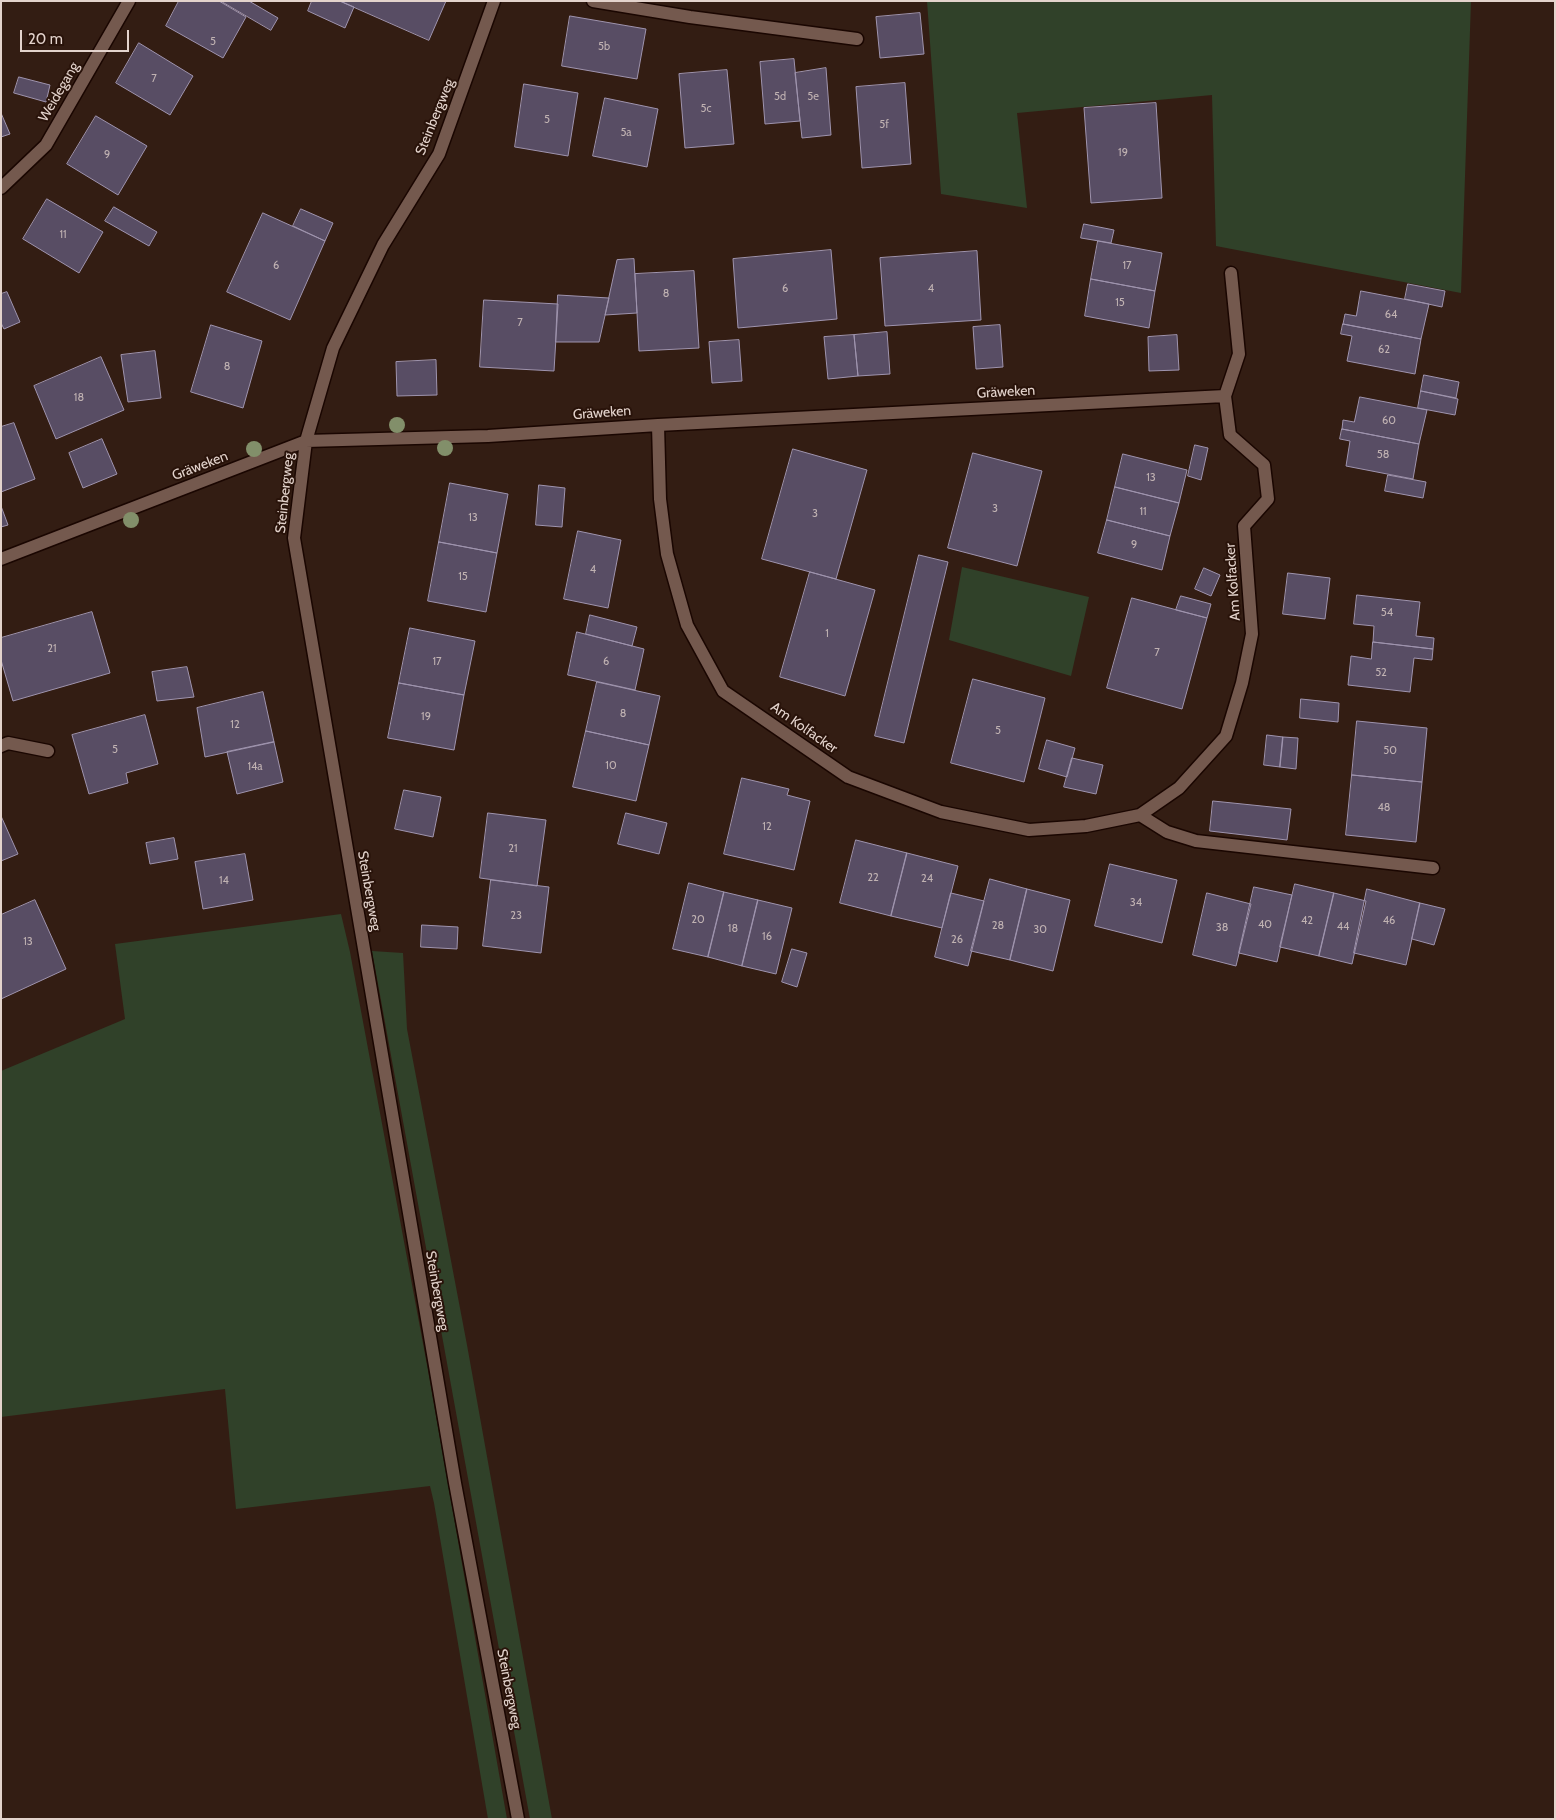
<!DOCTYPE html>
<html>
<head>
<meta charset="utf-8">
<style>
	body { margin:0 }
	#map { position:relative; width:1556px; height:1820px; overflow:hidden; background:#331d13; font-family:Cabin,sans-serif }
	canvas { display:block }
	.frame { position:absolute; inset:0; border:2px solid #e3d3cc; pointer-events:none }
	.scale { position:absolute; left:20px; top:30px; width:109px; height:22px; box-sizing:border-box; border:2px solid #e3d3cc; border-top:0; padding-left:6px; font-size:15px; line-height:18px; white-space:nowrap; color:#e3d3cc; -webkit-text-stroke:4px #29130a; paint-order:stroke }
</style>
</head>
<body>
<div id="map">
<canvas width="1556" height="1820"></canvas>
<div class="frame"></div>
<div class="scale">20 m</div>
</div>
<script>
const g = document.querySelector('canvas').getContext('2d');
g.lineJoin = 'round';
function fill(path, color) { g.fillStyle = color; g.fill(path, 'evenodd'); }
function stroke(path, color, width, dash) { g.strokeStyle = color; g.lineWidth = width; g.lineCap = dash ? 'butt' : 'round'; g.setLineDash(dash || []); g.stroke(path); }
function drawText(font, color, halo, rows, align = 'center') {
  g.font = font + ' Cabin,sans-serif'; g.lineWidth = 4; g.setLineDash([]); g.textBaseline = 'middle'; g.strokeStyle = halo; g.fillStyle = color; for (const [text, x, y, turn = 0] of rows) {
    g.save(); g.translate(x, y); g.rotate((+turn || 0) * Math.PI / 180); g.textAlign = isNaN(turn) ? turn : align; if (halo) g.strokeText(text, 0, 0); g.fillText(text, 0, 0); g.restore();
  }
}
fill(new Path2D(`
	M 927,1 L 1471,1 L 1461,293 L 1216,246 L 1212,95 L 1017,113 L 1027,208 L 941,194 Z
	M 962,567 L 1089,597 L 1071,676 L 949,640 Z
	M 341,914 L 350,952 L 427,1365 L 507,1819 L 488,1819 L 434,1503 L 430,1486 L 236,1509 L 225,1389 L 1,1417 L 1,1071 L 125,1019 L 115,944 Z
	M 372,951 L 403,953 L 407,1029 L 467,1345 L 552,1819 L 530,1819 Z`), '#304129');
const building = new Path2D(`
	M 179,1 L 219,1 L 246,17 L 223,58 L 166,26 Z
	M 221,1 L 249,1 L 278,18 L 271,30 Z
	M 312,1 L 340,1 L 354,7 L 345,28 L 308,11 Z
	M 340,1 L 446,1 L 429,40 Z
	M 920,13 L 924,54 L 880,58 L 876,17 Z
	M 570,16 L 646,29 L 637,79 L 562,66 Z
	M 139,43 L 193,76 L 170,115 L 116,83 Z
	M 794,59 L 800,121 L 765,124 L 760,62 Z
	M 826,68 L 831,135 L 802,138 L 795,73 Z
	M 727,70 L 734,144 L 685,148 L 679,74 Z
	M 19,77 L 50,85 L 46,102 L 14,93 Z
	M 905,83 L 911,164 L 862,168 L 856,87 Z
	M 524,84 L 578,93 L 568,156 L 515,147 Z
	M 605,98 L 658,109 L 647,167 L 593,156 Z
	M 1156,103 L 1162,198 L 1091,203 L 1084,108 Z
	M 1,113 L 10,134 L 1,137 Z
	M 96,116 L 147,146 L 118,195 L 67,164 Z
	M 47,199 L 103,232 L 79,273 L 23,239 Z
	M 114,207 L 157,232 L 149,246 L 105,221 Z
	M 301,209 L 333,223 L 325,241 L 293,226 Z
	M 263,213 L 325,241 L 290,320 L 227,292 Z
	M 1084,224 L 1114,230 L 1111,243 L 1081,238 Z
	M 1098,241 L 1162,253 L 1155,291 L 1091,279 Z
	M 831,250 L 837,319 L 738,328 L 733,259 Z
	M 977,251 L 981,320 L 885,326 L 880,258 Z
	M 634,259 L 637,313 L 605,315 L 617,260 Z
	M 694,271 L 699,348 L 639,351 L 635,274 Z
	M 1091,279 L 1155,291 L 1149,328 L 1085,316 Z
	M 1408,284 L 1445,291 L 1442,307 L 1405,299 Z
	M 1361,291 L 1429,304 L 1421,339 L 1343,324 L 1345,314 L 1356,316 Z
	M 7,292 L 20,322 L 4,329 L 1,323 L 1,294 Z
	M 558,295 L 609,298 L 599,342 L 556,342 Z
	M 484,300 L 558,304 L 554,371 L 480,367 Z
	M 1343,324 L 1421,339 L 1415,374 L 1347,361 L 1352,336 L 1341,334 Z
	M 211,325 L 262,341 L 243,408 L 191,392 Z
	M 1000,325 L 1003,367 L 976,369 L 973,327 Z
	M 887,332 L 890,374 L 858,376 L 854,335 Z
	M 854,335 L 858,376 L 828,379 L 824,337 Z
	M 1177,335 L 1179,370 L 1149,371 L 1148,337 Z
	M 739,340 L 742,381 L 712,383 L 709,342 Z
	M 155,351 L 161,398 L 128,402 L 121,355 Z
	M 101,357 L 124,410 L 56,439 L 34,386 Z
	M 436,360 L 437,395 L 397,396 L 396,362 Z
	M 1424,375 L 1459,382 L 1456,398 L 1421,391 Z
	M 1421,391 L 1458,399 L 1455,415 L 1418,408 Z
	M 1360,397 L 1427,410 L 1419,444 L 1342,429 L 1343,420 L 1354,422 Z
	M 14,423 L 35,479 L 1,492 L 1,427 Z
	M 1342,429 L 1419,444 L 1413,479 L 1346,466 L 1350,441 L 1340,439 Z
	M 102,439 L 117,474 L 83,488 L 69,453 Z
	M 1195,445 L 1208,448 L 1201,480 L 1188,476 Z
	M 793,449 L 867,470 L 836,579 L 762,559 Z
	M 973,453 L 1042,471 L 1017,566 L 948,548 Z
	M 1123,454 L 1187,470 L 1179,503 L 1115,487 Z
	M 1388,475 L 1426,482 L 1423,498 L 1385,491 Z
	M 450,483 L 508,494 L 497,553 L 439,542 Z
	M 539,485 L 565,488 L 562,527 L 536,525 Z
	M 1115,487 L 1179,503 L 1170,536 L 1107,520 Z
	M 1,506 L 8,525 L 1,527 Z
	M 1107,520 L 1170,536 L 1162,570 L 1098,553 Z
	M 578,531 L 621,540 L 608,608 L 564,599 Z
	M 439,542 L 497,553 L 486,612 L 428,601 Z
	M 919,555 L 948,562 L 904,743 L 875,736 Z
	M 1204,568 L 1220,575 L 1211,596 L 1195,589 Z
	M 810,572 L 875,590 L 845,696 L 780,677 Z
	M 1288,573 L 1330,578 L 1325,619 L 1283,614 Z
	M 1357,595 L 1420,602 L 1416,636 L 1434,638 L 1433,649 L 1373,642 L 1374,626 L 1354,624 Z
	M 1181,596 L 1211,604 L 1207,618 L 1176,610 Z
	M 1132,598 L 1207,618 L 1182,709 L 1107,688 Z
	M 92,612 L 110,673 L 13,701 L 1,660 L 1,638 Z
	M 590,615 L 637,627 L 632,646 L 586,634 Z
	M 410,628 L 475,641 L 464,695 L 399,683 Z
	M 577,632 L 644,649 L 635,690 L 568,675 Z
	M 1373,642 L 1433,649 L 1432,660 L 1414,658 L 1410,692 L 1348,685 L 1351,656 L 1371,659 Z
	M 187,667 L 194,697 L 157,701 L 152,672 Z
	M 973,679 L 1045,698 L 1024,782 L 951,763 Z
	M 597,682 L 660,696 L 649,745 L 586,731 Z
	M 399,683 L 464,695 L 454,750 L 388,738 Z
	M 263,692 L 274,742 L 205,757 L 197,708 Z
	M 1301,699 L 1339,703 L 1338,722 L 1300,718 Z
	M 145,715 L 158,764 L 126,773 L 128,783 L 89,794 L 72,735 Z
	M 1357,721 L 1427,728 L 1422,782 L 1352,775 Z
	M 586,731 L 649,745 L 636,801 L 573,787 Z
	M 1267,735 L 1283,737 L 1280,767 L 1264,765 Z
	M 1283,737 L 1298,738 L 1296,769 L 1280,767 Z
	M 1047,740 L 1075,748 L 1067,777 L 1039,769 Z
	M 274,742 L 283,782 L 237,794 L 227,752 Z
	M 1072,758 L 1103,765 L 1096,794 L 1064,787 Z
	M 1352,775 L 1422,782 L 1416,842 L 1346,835 Z
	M 742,778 L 789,789 L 787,795 L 810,801 L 794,870 L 724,854 Z
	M 404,790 L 441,797 L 433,837 L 395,829 Z
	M 1213,801 L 1291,809 L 1287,840 L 1210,831 Z
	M 488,813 L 546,820 L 537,886 L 480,878 Z
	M 626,813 L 667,823 L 659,854 L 618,844 Z
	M 1,816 L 18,854 L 1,861 Z
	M 174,838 L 178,859 L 150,864 L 146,843 Z
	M 856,840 L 907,853 L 891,916 L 840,903 Z
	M 907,853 L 958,866 L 942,928 L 891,916 Z
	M 245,854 L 253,900 L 203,909 L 195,862 Z
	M 1110,864 L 1177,880 L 1162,943 L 1095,926 Z
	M 990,879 L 1027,889 L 1010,960 L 971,951 Z
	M 491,880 L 549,887 L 541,953 L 483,946 Z
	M 689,883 L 724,892 L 708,957 L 673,949 Z
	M 1295,884 L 1334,893 L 1319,956 L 1280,947 Z
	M 1254,887 L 1292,895 L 1277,962 L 1239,953 Z
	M 1027,889 L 1070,900 L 1053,971 L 1010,960 Z
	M 1367,889 L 1420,903 L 1406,965 L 1354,953 Z
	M 724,892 L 758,900 L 742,966 L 708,957 Z
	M 951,893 L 984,901 L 968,966 L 935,957 Z
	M 1207,893 L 1251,904 L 1236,966 L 1193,955 Z
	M 1334,893 L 1366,901 L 1352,964 L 1319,956 Z
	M 35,900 L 66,969 L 1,999 L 1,915 Z
	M 758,900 L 792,908 L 776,974 L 742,966 Z
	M 1420,903 L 1445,909 L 1434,945 L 1412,939 Z
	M 422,925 L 458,927 L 457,949 L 421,947 Z
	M 792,949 L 807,953 L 797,987 L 782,982 Z`);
fill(building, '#584d64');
stroke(building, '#9f94ae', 1);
const service = new Path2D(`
	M 593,1 L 690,17 L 857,39
	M 1,746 L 8,743 L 48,751`);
const minor = new Path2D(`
	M 494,1 L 439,154 L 383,245 L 333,348 L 306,441 L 294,538 L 455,1483 L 518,1819
	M 1,188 L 46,145 L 129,1
	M 658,425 L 660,499 L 667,554 L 687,625 L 723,691 L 848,777 L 941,812 L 1029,830 L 1086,826 L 1140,815 L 1179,788 L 1226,736 L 1242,683 L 1252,634 L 1244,526 L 1268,499 L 1264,465 L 1230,435 L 1225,396 L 1239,354 L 1231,273
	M 1,559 L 306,441 L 488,436 L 658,425 L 1225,396
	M 1140,815 L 1167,832 L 1196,841 L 1433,868`);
stroke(service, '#1a0601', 15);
stroke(minor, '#1a0601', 15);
stroke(service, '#74594e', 12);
stroke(minor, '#74594e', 12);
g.fillStyle = '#828f6a';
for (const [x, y] of [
	[397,425],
	[445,448],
	[254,449],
	[131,520]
]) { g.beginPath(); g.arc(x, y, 8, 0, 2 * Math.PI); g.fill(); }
drawText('11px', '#c0b2b2', null, [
	["5",213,42],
	["5b",604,47],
	["7",154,79],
	["5d",780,97],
	["5e",813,97],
	["5c",706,109],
	["5",547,120],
	["5f",884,125],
	["5a",626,133],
	["19",1123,153],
	["9",107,155],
	["11",63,235],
	["6",276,266],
	["17",1127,266],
	["6",785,289],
	["4",931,289],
	["8",666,294],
	["15",1120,303],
	["64",1391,315],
	["7",520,323],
	["62",1384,350],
	["8",227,367],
	["18",79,398],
	["60",1389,421],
	["58",1383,455],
	["13",1151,478],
	["3",995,509],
	["11",1143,512],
	["3",815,514],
	["13",473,518],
	["9",1134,545],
	["4",593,570],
	["15",463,577],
	["54",1387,613],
	["1",827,634],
	["21",52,649],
	["7",1157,653],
	["17",437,662],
	["6",606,662],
	["52",1381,673],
	["8",623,714],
	["19",426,717],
	["12",235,725],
	["5",998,731],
	["5",115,750],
	["50",1390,751],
	["10",611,766],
	["14a",255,767],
	["48",1384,808],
	["12",767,827],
	["21",513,849],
	["22",873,878],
	["24",927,879],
	["14",224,881],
	["34",1136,903],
	["23",516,916],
	["20",698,920],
	["42",1307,921],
	["46",1389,921],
	["40",1265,925],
	["28",998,926],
	["44",1343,927],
	["38",1222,928],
	["18",733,929],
	["30",1040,930],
	["16",767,937],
	["26",957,940],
	["13",28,942]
]);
drawText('14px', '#e3d3cc', '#29130a', [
	["Weidegang",59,92,-60],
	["Steinbergweg",435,117,-68],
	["Gräweken",1006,392,-3],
	["Gräweken",602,413,-4],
	["Gräweken",200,466,-21],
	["Steinbergweg",285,493,-84],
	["Am Kolfacker",1233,582,-94],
	["Am Kolfacker",804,728,35],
	["Steinbergweg",369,891,80],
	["Steinbergweg",437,1291,80],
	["Steinbergweg",509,1689,79]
]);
</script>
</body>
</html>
